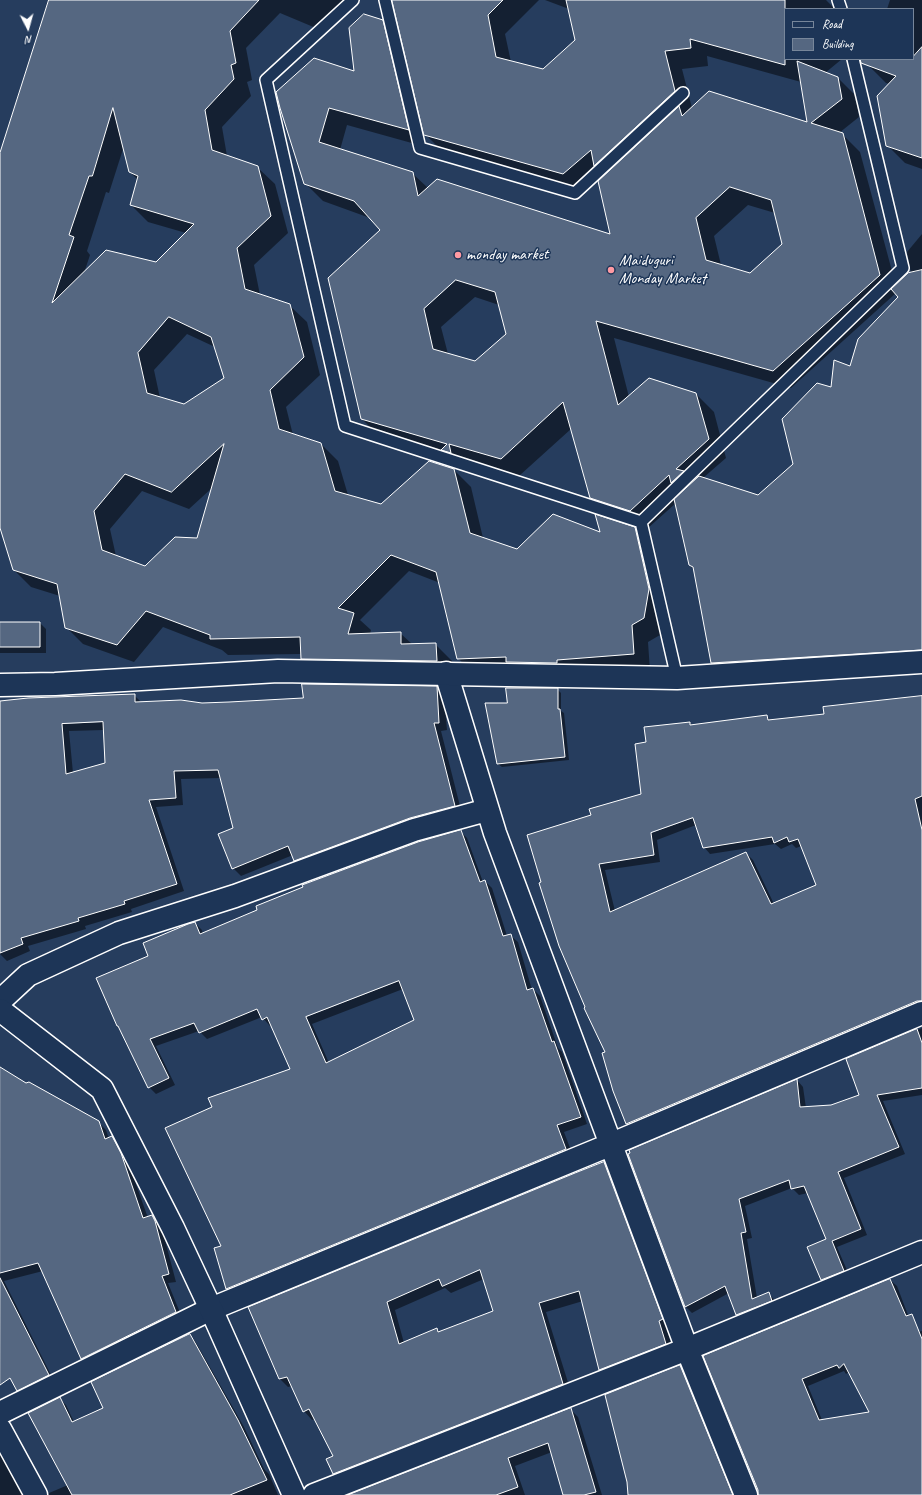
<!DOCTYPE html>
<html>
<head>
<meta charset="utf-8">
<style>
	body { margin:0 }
	#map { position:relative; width:922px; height:1495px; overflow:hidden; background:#263d5e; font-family:Caveat,sans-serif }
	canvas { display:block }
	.legend { position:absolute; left:784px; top:8px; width:130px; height:52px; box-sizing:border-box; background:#1d3557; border:1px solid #77869a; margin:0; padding:5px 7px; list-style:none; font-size:12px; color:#fff }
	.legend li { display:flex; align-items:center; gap:8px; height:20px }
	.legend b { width:20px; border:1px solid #77869a }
	.north { position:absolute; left:8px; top:8px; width:40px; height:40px; -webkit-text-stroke:3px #1d3557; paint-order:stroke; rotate:174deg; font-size:11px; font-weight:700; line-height:16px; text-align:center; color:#fff }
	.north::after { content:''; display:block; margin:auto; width:14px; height:18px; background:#fff; clip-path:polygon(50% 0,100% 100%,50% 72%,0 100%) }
</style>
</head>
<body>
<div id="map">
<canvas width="922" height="1495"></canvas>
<ul class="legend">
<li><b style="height:5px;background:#1d3557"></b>Road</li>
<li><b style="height:11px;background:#556781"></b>Building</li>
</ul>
<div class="north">N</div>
</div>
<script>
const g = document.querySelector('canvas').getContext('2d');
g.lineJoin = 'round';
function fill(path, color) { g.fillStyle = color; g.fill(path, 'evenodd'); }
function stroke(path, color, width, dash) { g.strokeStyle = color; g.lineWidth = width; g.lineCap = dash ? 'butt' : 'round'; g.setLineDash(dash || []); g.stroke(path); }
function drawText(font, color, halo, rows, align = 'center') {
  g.font = font + ' Caveat,sans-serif'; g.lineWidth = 3; g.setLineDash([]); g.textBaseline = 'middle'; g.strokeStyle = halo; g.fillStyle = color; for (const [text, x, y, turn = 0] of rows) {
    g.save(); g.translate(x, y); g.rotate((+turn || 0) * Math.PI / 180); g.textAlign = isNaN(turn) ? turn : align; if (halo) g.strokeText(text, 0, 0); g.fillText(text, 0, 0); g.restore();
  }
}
fill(new Path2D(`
	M 50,0 L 353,0 L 323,31 L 280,13 L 246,48 L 252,80 L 247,82 L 251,96 L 222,127 L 227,156 L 257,167 L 275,184 L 288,233 L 254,265 L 260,295 L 289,305 L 307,322 L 320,375 L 286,407 L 293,435 L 320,443 L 338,461 L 348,495 L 381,505 L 454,470 L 471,487 L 483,538 L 517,550 L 634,528 L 651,545 L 666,607 L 660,635 L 648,642 L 650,671 L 475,676 L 458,658 L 440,583 L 409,571 L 360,620 L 371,630 L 370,634 L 400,633 L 412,644 L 435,644 L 452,661 L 453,678 L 319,676 L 302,658 L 302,654 L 228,655 L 222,650 L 163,627 L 134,662 L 83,644 L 66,627 L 60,596 L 31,587 L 14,570 L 0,524 L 0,156 ZM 124,146 L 130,172 L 138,180 L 131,205 L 148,222 L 186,233 L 156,263 L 84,273 L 90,255 L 87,251 L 106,192 L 109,193 ZM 187,334 L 215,347 L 225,378 L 184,405 L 160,398 L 154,370 ZM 213,487 L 198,539 L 145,567 L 116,556 L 110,529 L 142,491 L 189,509 Z
	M 393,0 L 539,0 L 505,34 L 511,62 L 543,70 L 576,40 L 569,9 L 545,0 L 826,0 L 833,7 L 834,9 L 785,9 L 785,59 L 842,59 L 825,73 L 838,78 L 856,96 L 859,117 L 839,133 L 842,134 L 860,152 L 896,286 L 911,273 L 907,252 L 922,234 L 922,668 L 730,681 L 712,663 L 694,570 L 690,565 L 676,503 L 648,528 L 609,516 L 591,498 L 571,429 L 519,476 L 380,437 L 362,419 L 382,230 L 370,218 L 323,201 L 305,183 L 281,108 L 355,72 L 382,21 L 400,39 L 426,147 L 347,125 L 340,150 L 412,173 L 428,188 L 612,235 L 606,176 L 603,173 L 582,192 L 443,152 L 425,134 ZM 707,56 L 801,82 L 808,124 L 692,108 L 682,69 L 708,66 ZM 748,205 L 775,213 L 783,244 L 750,274 L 721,265 L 714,236 ZM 896,293 L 900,297 L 851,367 L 832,388 L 794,465 L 759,496 L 703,478 L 726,458 L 714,412 L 696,394 L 629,397 L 614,338 L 791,388 ZM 475,297 L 499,305 L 507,334 L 476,362 L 448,354 L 441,327 Z
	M 890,0 L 922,0 L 922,169 L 905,163 L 887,145 L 890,84 L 886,83 L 868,65 L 867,59 L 913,59 L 913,9 L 887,9 Z
	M 0,623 L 40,623 L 46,629 L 46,653 L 0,653 Z
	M 437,687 L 444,695 L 447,730 L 441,731 L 462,814 L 302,868 L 295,860 L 293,855 L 241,876 L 233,868 L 235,828 L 221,778 L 181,779 L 183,805 L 156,807 L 184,891 L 131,909 L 132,912 L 85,926 L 86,929 L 28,946 L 30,951 L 7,961 L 0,954 L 0,701 L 134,695 L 142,703 L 202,704 L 304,699 ZM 104,730 L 106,763 L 73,773 L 69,731 Z
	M 557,689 L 561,693 L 561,711 L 564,713 L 569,760 L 502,767 L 498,764 L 508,704 Z
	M 922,697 L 922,1008 L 634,1130 L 627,1124 L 614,1090 L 606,1052 L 588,1014 L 560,946 L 592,816 L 642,795 L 647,743 L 690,723 L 692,725 L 767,716 L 771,721 L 825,714 ZM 696,825 L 704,847 L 710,854 L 775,844 L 781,849 L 792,844 L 796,848 L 802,846 L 817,886 L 774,904 L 753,860 L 746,853 L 615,911 L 605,870 L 660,862 L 657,840 Z
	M 460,831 L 467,838 L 483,882 L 485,881 L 492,888 L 507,936 L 510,935 L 518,942 L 532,990 L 533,989 L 540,996 L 558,1048 L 562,1052 L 587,1124 L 564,1132 L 573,1156 L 234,1296 L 227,1289 L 215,1249 L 222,1246 L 291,1070 L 272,1025 L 270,1026 L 262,1017 L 207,1039 L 199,1031 L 156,1046 L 175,1085 L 156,1094 L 149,1087 L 121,1030 L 117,1026 L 149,956 L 195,923 L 202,930 L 203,934 ZM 403,989 L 415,1020 L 329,1063 L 312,1024 Z
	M 922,1028 L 922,1095 L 883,1101 L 905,1154 L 844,1178 L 867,1235 L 837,1247 L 850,1277 L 828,1286 L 822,1280 L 828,1240 L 808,1193 L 799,1195 L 792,1188 L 745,1206 L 752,1238 L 747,1239 L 757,1298 L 768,1294 L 775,1300 L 777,1307 L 743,1321 L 737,1315 L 729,1293 L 692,1313 L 686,1307 L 629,1154 L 797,1080 L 803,1087 L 806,1108 L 831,1106 L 860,1095 L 847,1059 Z
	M 0,1068 L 25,1084 L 98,1122 L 106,1130 L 109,1139 L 112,1137 L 119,1145 L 128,1162 L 148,1218 L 152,1216 L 160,1224 L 162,1229 L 176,1282 L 168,1283 L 183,1320 L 89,1366 L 82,1359 L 43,1271 L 4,1281 L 55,1383 L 25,1398 L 18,1390 L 0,1357 Z
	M 604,1164 L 612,1172 L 670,1328 L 667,1330 L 674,1352 L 608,1378 L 600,1370 L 583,1301 L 546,1312 L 571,1392 L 342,1482 L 334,1474 L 335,1456 L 315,1419 L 312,1420 L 304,1411 L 292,1386 L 288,1387 L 280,1379 L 250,1308 ZM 484,1279 L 494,1312 L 440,1332 L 437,1329 L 404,1343 L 395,1310 L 445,1288 L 451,1293 Z
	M 890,1280 L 897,1286 L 908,1315 L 861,1340 L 922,1331 L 922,1495 L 759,1495 L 759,1490 L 705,1356 ZM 844,1371 L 846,1374 L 849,1372 L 870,1413 L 822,1420 L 808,1386 Z
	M 189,1335 L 195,1341 L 244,1427 L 264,1469 L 269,1474 L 278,1495 L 49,1495 L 49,1493 L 68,1485 L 60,1399 L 66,1405 L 74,1422 L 104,1408 Z
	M 680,1366 L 688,1374 L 737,1495 L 647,1495 Z
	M 570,1409 L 578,1417 L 602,1495 L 564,1495 L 552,1452 L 515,1466 L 525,1495 L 351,1495 Z
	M 0,1452 L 24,1495 L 0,1495 Z`), '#0007');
const building = new Path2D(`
	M 49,0 L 259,0 L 230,31 L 236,63 L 231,65 L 234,79 L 205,110 L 212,150 L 258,166 L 271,216 L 237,248 L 245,289 L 290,304 L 304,357 L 270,390 L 279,429 L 321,443 L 335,491 L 381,504 L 429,461 L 454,469 L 470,533 L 517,549 L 553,514 L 600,532 L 595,514 L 635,527 L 649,589 L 644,618 L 632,625 L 634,654 L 557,660 L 557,663 L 506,662 L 506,657 L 457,659 L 436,572 L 391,555 L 338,608 L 354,613 L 348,634 L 401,632 L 401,644 L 436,643 L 437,661 L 301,659 L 300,637 L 210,639 L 210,635 L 146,611 L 117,645 L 65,628 L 57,584 L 13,570 L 0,528 L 0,153 ZM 113,108 L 129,172 L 138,176 L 130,205 L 194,224 L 156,262 L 106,250 L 52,303 L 74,237 L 69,235 L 89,176 L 92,176 ZM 169,317 L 211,337 L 224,378 L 184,404 L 147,393 L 138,353 ZM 224,444 L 197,538 L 175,537 L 145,566 L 102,550 L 94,511 L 125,474 L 171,492 Z
	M 392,0 L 503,0 L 488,15 L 496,57 L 543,69 L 575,40 L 566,0 L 785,0 L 785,65 L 690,39 L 691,48 L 665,51 L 675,91 L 594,166 L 591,150 L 563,174 L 424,135 Z
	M 364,14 L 383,20 L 409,130 L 329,108 L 319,142 L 413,172 L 418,196 L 437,179 L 610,234 L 598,181 L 679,106 L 682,116 L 709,91 L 807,122 L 797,61 L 838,77 L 842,99 L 811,123 L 843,133 L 880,275 L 773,371 L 596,321 L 618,405 L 649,378 L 696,393 L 709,439 L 676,469 L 684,471 L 671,483 L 669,475 L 630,511 L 590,498 L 563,402 L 501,459 L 449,444 L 451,453 L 441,450 L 447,444 L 361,419 L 328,278 L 380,230 L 354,201 L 304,184 L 280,108 L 276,92 L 314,58 L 354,71 L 349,28 ZM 730,187 L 771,200 L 782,244 L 750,273 L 706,260 L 696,218 ZM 456,280 L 495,292 L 506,334 L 475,361 L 433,349 L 424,309 Z
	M 922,47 L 922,158 L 886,146 L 877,96 L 896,76 L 861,63 L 860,59 L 913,59 L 913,57 Z
	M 922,270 L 922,650 L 711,663 L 693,567 L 689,565 L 674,499 L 699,476 L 758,495 L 793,464 L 782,419 L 817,383 L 831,387 L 834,360 L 850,366 L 858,339 L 898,297 L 891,289 L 908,273 Z
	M 0,622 L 40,622 L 40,647 L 0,647 Z
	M 302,684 L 437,686 L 439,723 L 434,723 L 455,806 L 410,818 L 294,861 L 288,846 L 232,869 L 218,834 L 233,828 L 218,770 L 174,771 L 176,798 L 149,800 L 177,884 L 124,901 L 125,904 L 78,918 L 79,921 L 21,938 L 23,944 L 0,953 L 0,701 L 28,698 L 135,694 L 135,702 L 181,700 L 202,703 L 229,702 L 303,698 ZM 103,722 L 105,763 L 66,774 L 62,724 Z
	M 506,688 L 558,688 L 558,709 L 560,709 L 565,757 L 497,764 L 485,703 L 507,703 Z
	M 922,696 L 922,796 L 915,799 L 922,830 L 922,1001 L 917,1001 L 626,1124 L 613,1091 L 602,1053 L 605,1052 L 584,1008 L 585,1007 L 559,946 L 539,883 L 541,882 L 527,835 L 591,815 L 589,809 L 641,794 L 635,744 L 646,742 L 644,727 L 690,722 L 690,725 L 767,715 L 768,720 L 824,714 L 823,707 ZM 693,818 L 703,848 L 772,837 L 774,843 L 787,837 L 789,842 L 798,839 L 816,885 L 771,904 L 746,852 L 610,912 L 599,864 L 654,855 L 651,833 Z
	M 461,830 L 480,882 L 485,880 L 503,936 L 511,934 L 527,990 L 533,988 L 552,1042 L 554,1041 L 581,1117 L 557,1125 L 566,1149 L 226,1289 L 214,1248 L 221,1246 L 165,1128 L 212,1107 L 208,1098 L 290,1069 L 267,1017 L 262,1020 L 257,1009 L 199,1033 L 194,1023 L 150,1039 L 169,1078 L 148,1088 L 118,1026 L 117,1026 L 96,978 L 148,956 L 143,943 L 188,924 L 195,922 L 200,934 L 257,910 L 256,906 L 303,887 L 302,885 L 418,842 ZM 399,981 L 414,1020 L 326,1063 L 306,1017 Z
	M 917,1029 L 922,1043 L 922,1088 L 877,1095 L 899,1147 L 838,1172 L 861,1229 L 832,1241 L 844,1271 L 821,1280 L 807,1247 L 826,1239 L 804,1186 L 791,1189 L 789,1180 L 739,1199 L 746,1232 L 741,1233 L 752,1299 L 769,1292 L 772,1301 L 736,1315 L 725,1286 L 685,1307 L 628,1154 L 630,1153 L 629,1150 L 797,1079 L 800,1107 L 831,1105 L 859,1095 L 846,1059 Z
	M 0,1067 L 26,1083 L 29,1082 L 99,1121 L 105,1139 L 112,1136 L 121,1153 L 143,1218 L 152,1215 L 155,1221 L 169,1274 L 162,1276 L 176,1312 L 81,1359 L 38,1263 L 0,1273 Z
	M 604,1162 L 663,1319 L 659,1321 L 666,1344 L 599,1370 L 579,1291 L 539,1303 L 563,1384 L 333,1474 L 326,1459 L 333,1456 L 309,1409 L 303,1412 L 287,1377 L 279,1379 L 248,1307 L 575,1173 ZM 480,1270 L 493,1311 L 438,1332 L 437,1328 L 399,1344 L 387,1302 L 439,1279 L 442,1286 Z
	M 0,1278 L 49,1375 L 17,1391 L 10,1378 L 0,1385 Z
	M 890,1279 L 906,1316 L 912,1314 L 922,1339 L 922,1495 L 758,1495 L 758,1490 L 703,1356 ZM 844,1364 L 869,1412 L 819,1420 L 802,1379 L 837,1365 L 839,1368 Z
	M 190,1334 L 238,1420 L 267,1480 L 230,1495 L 72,1495 L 28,1413 L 60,1397 L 72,1422 L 103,1408 L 91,1382 Z
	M 680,1365 L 733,1495 L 628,1495 L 627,1482 L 605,1395 Z
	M 571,1408 L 596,1492 L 584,1495 L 563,1495 L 548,1443 L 508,1458 L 518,1487 L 496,1495 L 348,1495 Z`);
fill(building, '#556781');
stroke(building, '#fff', 1);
const lane = new Path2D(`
	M 353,0 L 266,80 L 345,426 L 641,522 L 677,678
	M 385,0 L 420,148 L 575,193 L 683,93
	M 838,0 L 841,9
	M 641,522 L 903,268 L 853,59`);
const street = new Path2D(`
	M 446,673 L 495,833 L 687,1349 L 746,1495
	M 0,1001 L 28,975 L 119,933 L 235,896 L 414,830 L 487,810
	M 0,1413 L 211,1309 L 612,1144 L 922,1013
	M 0,1429 L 36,1495
	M 314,1495 L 687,1349 L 922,1252`);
const secondary = new Path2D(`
	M 0,685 L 55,684 L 278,671 L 677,678 L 922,662
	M 0,1010 L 102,1089 L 173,1228 L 211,1309 L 294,1495`);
stroke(lane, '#fff', 14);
stroke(street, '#fff', 25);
stroke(secondary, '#fff', 25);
stroke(lane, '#1d3557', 11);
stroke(street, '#1d3557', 22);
stroke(secondary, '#1d3557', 22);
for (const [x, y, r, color] of [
	[458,255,4,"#ff9aa2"],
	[611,270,4,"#ff9aa2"]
]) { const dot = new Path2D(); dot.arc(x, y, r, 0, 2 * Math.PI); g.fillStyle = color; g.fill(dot); stroke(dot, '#1d3557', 1.5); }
drawText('16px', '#fff', '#1d3557', [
	["monday market",466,255],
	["Maiduguri",619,261],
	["Monday Market",619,279]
], 'left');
</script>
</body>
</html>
